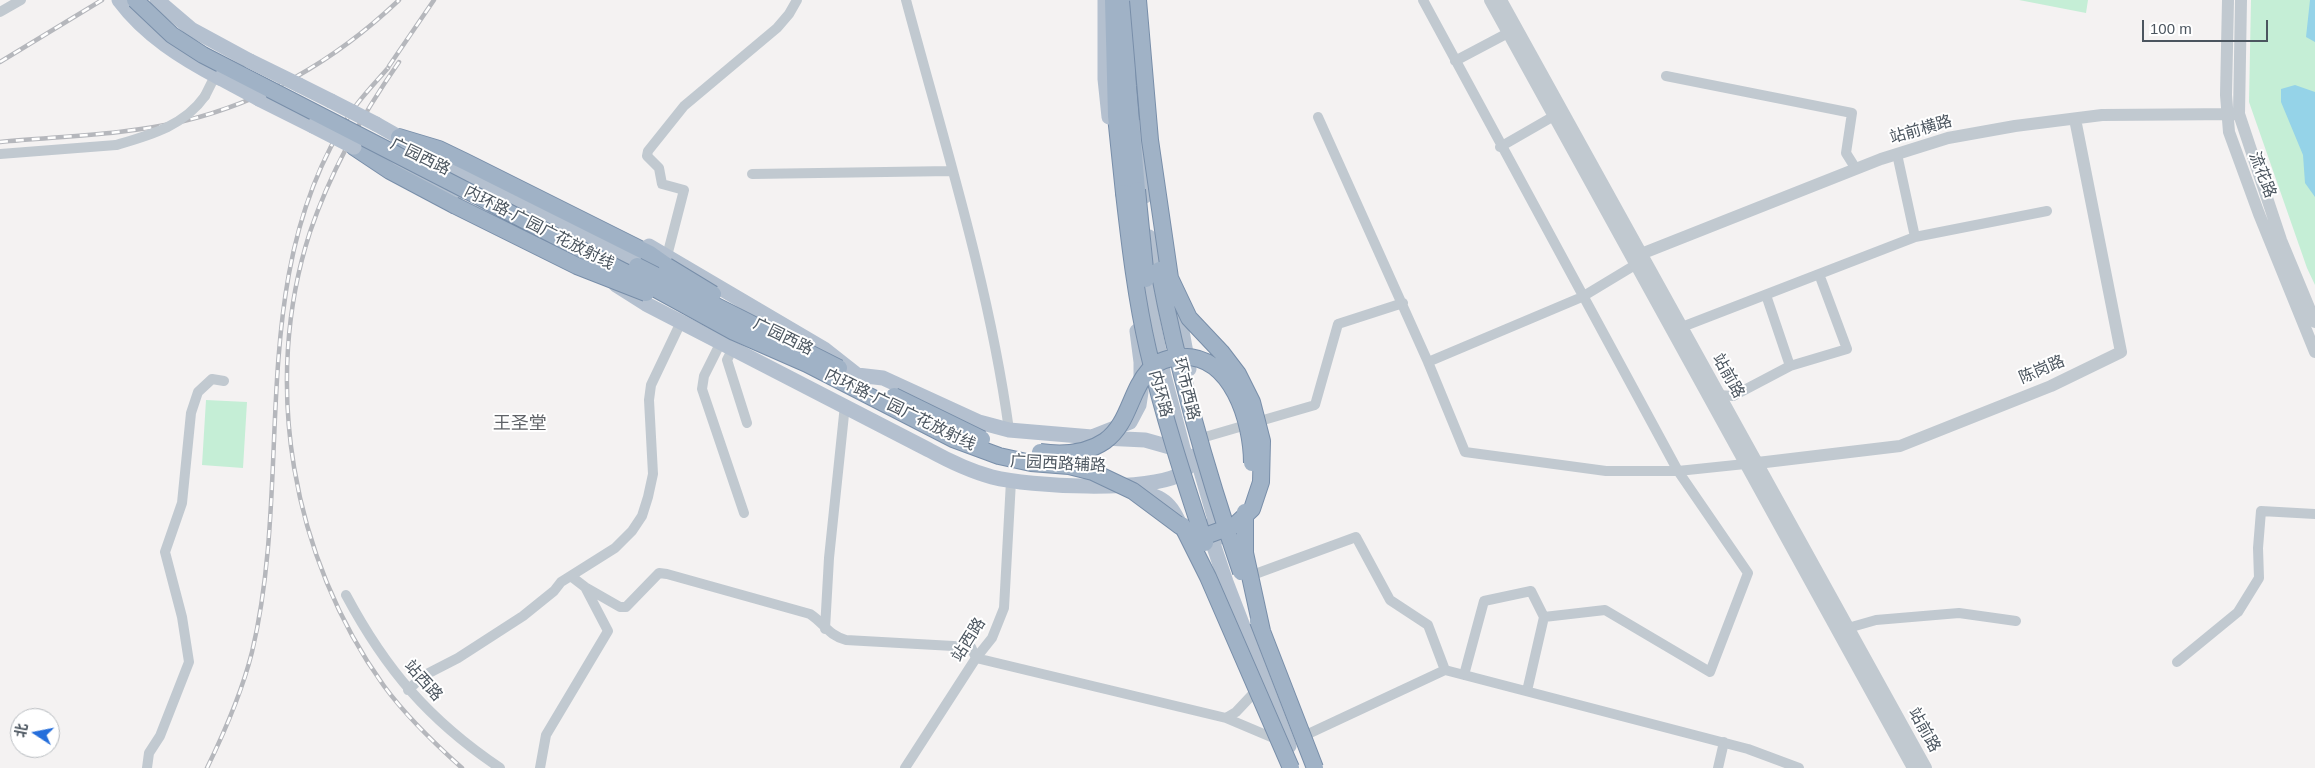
<!DOCTYPE html>
<html>
<head>
<meta charset="utf-8">
<style>
	body { margin:0 }
	#map { position:relative; width:2315px; height:768px; overflow:hidden; background:#f4f2f2; font-family:Arial,"Noto Sans SC",sans-serif }
	canvas { display:block }
	.north { position:absolute; left:10px; top:708px; width:50px; height:50px; box-sizing:border-box; background:#fff; border:1px solid #b7bbbf; border-radius:50%; rotate:281deg; font-size:14px; font-weight:700; line-height:20px; text-align:center; color:#4b555f }
	.north::after { content:''; display:block; margin:auto; width:18px; height:22px; background:#256edb; clip-path:polygon(50% 0,100% 100%,50% 72%,0 100%) }
	.scale { position:absolute; left:2142px; top:20px; width:126px; height:22px; box-sizing:border-box; border:2px solid #4b555f; border-top:0; padding-left:6px; font-size:15px; line-height:18px; white-space:nowrap; color:#4b555f; -webkit-text-stroke:4px #fff; paint-order:stroke }
</style>
</head>
<body>
<div id="map">
<canvas width="2315" height="768"></canvas>
<div class="north">北</div>
<div class="scale">100 m</div>
</div>
<script>
const g = document.querySelector('canvas').getContext('2d');
g.lineJoin = 'round';
function fill(path, color) { g.fillStyle = color; g.fill(path, 'evenodd'); }
function stroke(path, color, width, dash) { g.strokeStyle = color; g.lineWidth = width; g.lineCap = dash ? 'butt' : 'round'; g.setLineDash(dash || []); g.stroke(path); }
function drawText(font, color, halo, rows, align = 'center') {
  g.font = font + ' Arial,"Noto Sans SC",sans-serif'; g.lineWidth = 4; g.setLineDash([]); g.textBaseline = 'middle'; g.strokeStyle = halo; g.fillStyle = color; for (const [text, x, y, turn = 0] of rows) {
    g.save(); g.translate(x, y); g.rotate((+turn || 0) * Math.PI / 180); g.textAlign = isNaN(turn) ? turn : align; if (halo) g.strokeText(text, 0, 0); g.fillText(text, 0, 0); g.restore();
  }
}
fill(new Path2D(`
	M 2019,0 L 2088,0 L 2086,13 Z
	M 2251,0 L 2315,0 L 2315,285 L 2307,268 L 2249,102 Z
	M 206,400 L 247,402 L 243,468 L 202,465 Z`), '#c5eed6');
fill(new Path2D(`
	M 2310,0 L 2315,0 L 2315,42 L 2306,37 Z
	M 2295,85 L 2315,92 L 2315,197 L 2305,183 L 2303,155 L 2281,102 L 2281,89 Z`), '#95d3e8');
const trunk = new Path2D(`
	M 1113,0 L 1116,116 L 1124,193
	M 1124,0 L 1128,86 L 1137,190
	M 399,137 L 439,149 L 466,162 L 650,254 L 667,266
	M 354,147 L 390,171 L 454,205`);
stroke(trunk, '#788ea9', 18);
stroke(new Path2D(`
	M 906,0 C 944,142 989,284 1009,430
	M 1423,0 L 1678,471 L 1745,464
	M 0,12 L 21,0
	M 1455,61 L 1508,33
	M 1666,76 L 1852,113 L 1846,153 L 1856,169
	M 205,96 L 215,76
	M 1318,117 L 1428,362 L 1582,297 L 1635,265
	M 1500,147 L 1554,116
	M 0,154 L 116,145
	M 1897,154 L 1915,237
	M 752,174 L 952,171
	M 667,256 L 684,190 L 662,184 L 659,168 L 647,156 L 648,151 L 684,106 L 777,28 L 789,14 L 797,0
	M 1766,295 L 1790,366
	M 1682,327 L 1915,237 L 2047,211
	M 721,342 L 704,376 L 702,389 L 744,513
	M 733,348 L 727,360 L 747,423
	M 1428,362 L 1465,452 L 1606,471 L 1678,471 L 1748,573 L 1710,672 L 1605,610 L 1544,617 L 1527,691
	M 1715,397 L 1719,395 L 1733,396 L 1790,366 L 1847,349 L 1819,274
	M 1205,437 L 1315,405 L 1338,324 L 1403,303
	M 572,577 L 585,587 L 620,607 L 626,607 L 659,573 L 667,574 L 810,614 C 825,624 828,635 846,640 L 971,647 L 976,658 L 1226,718 L 1271,737
	M 1247,577 L 1356,537 L 1390,600 L 1428,625 L 1445,670 L 1748,749 L 1799,768
	M 346,595 C 386,670 429,720 500,768
	M 1848,628 L 1876,620 L 1959,613 L 2016,621
	M 825,629 L 829,558 L 845,405
	M 2177,662 L 2238,612 L 2259,578 L 2258,548 L 2261,511 L 2315,514
	M 1464,675 L 1484,601 L 1531,591 L 1544,617
	M 408,690 L 423,676 L 458,658 L 523,616 L 554,591 L 561,582 L 615,548 L 632,531 L 642,516 L 648,497 L 653,474 L 649,400 L 651,385 L 681,322
	M 1226,718 L 1236,712 L 1252,695
	M 1308,734 L 1445,670
	M 147,768 L 149,753 L 160,736 L 189,662 L 182,617 L 165,552 L 182,503 L 191,413 L 198,392 L 212,379 L 224,381
	M 540,768 L 546,735 L 608,631 L 585,587
	M 905,768 L 976,658 L 992,638 L 1004,608 L 1011,481
	M 1718,768 L 1724,742`), '#c1c9d0', 10);
stroke(new Path2D(`
	M 1490,0 L 1913,768
	M 1501,0 L 1926,768
	M 2228,0 L 2226,95 L 2229,132 L 2259,214 L 2315,352
	M 2241,0 L 2239,114 L 2281,240 L 2315,322
	M 1637,260 L 1641,254 L 1881,159 L 1948,138 L 2015,126 L 2102,115 L 2239,114
	M 1749,464 L 1900,446 L 2051,386 L 2121,352 L 2075,119`), '#c1c9d0', 12);
stroke(new Path2D(`
	M 119,0 C 145,35 182,58 220,78
	M 157,0 L 191,29 L 250,61
	M 1105,0 L 1105,79 L 1109,117
	M 299,85 L 331,101
	M 259,99 L 313,126
	M 376,124 L 443,162 L 652,268
	M 1142,127 L 1145,196
	M 371,154 L 457,194
	M 1149,237 L 1156,283
	M 649,246 L 824,349 L 857,375 L 883,378 L 979,422 L 1009,430 L 1092,437 L 1130,422 L 1139,405 L 1141,392 L 1141,362 L 1137,331
	M 1142,267 L 1164,376 L 1184,452
	M 616,285 L 646,304 L 929,450 C 949,461 970,471 992,477 C 1032,487 1143,492 1179,475 C 1187,471 1191,463 1196,455
	M 1175,293 L 1189,369
	M 1103,438 L 1145,440 L 1184,451
	M 1200,468 L 1220,537
	M 1131,491 C 1164,496 1170,501 1183,531
	M 1207,526 L 1226,582 L 1289,746`), '#b4c0cf', 15);
stroke(trunk, '#a0b2c6', 16);
const rail = new Path2D(`
	M 0,62 L 102,0
	M 399,62 C 362,115 331,170 310,232 C 261,383 292,558 384,686 C 406,716 434,743 462,768
	M 389,66 L 434,0
	M 0,142 C 61,136 125,135 184,121 C 266,101 338,58 399,0
	M 207,768 C 225,731 242,692 252,652 C 295,472 243,274 352,111 C 362,96 376,82 388,68`);
stroke(rail, '#b5b7bc', 4.5);
stroke(rail, '#fff', 2.5, [8]);
const trunkBridge = new Path2D(`
	M 135,0 L 172,35 L 203,55 L 623,271 L 734,332 L 807,364 L 953,439 L 999,456 L 1031,463 L 1069,466 L 1093,472 L 1133,491 L 1180,526 L 1191,532 L 1208,535 L 1235,525 L 1252,509 L 1261,482 L 1262,441 L 1252,402 L 1238,374 L 1222,353 L 1189,318 L 1170,278 L 1150,140 L 1138,0
	M 1137,190 L 1146,279
	M 1124,193 C 1130,245 1136,298 1148,350 C 1163,415 1184,479 1205,543
	M 454,205 L 577,266 L 646,293
	M 637,266 L 839,368
	M 667,266 L 713,294
	M 1159,270 C 1178,373 1207,473 1241,572
	M 894,396 L 982,439
	M 1040,452 C 1062,455 1086,454 1105,441 C 1129,424 1130,391 1149,370 C 1156,362 1168,358 1179,357 C 1232,352 1252,423 1252,463
	M 1245,512 L 1245,553 L 1262,631
	M 1182,525 L 1208,577 L 1291,768
	M 1258,621 L 1315,768`);
stroke(trunkBridge, '#788ea9', 18, []);
stroke(new Path2D(`
	M 116,145 C 150,135 184,126 205,96`), '#c1c9d0', 10);
stroke(new Path2D(`
	M 250,61 L 299,85
	M 220,78 L 259,99
	M 331,101 L 376,124
	M 313,126 L 354,147`), '#b4c0cf', 15);
stroke(trunkBridge, '#a0b2c6', 16);
drawText('16px', '#4b555f', '#fff', [
	["站前横路",1921,130,-16],
	["广园西路",420,157,26],
	["流花路",2262,175,69],
	["内环路-广园广花放射线",539,228,27],
	["广园西路",783,337,26],
	["陈岗路",2042,370,-23],
	["站前路",1728,376,61],
	["环市西路",1186,389,76],
	["内环路",1160,394,75],
	["内环路-广园广花放射线",900,410,26],
	["广园西路辅路",1058,464,3],
	["站西路",969,640,-58],
	["站西路",423,681,48],
	["站前路",1924,730,61]
]);
drawText('18px', '#5f6267', '#fff', [
	["王圣堂",520,424]
]);
</script>
</body>
</html>
